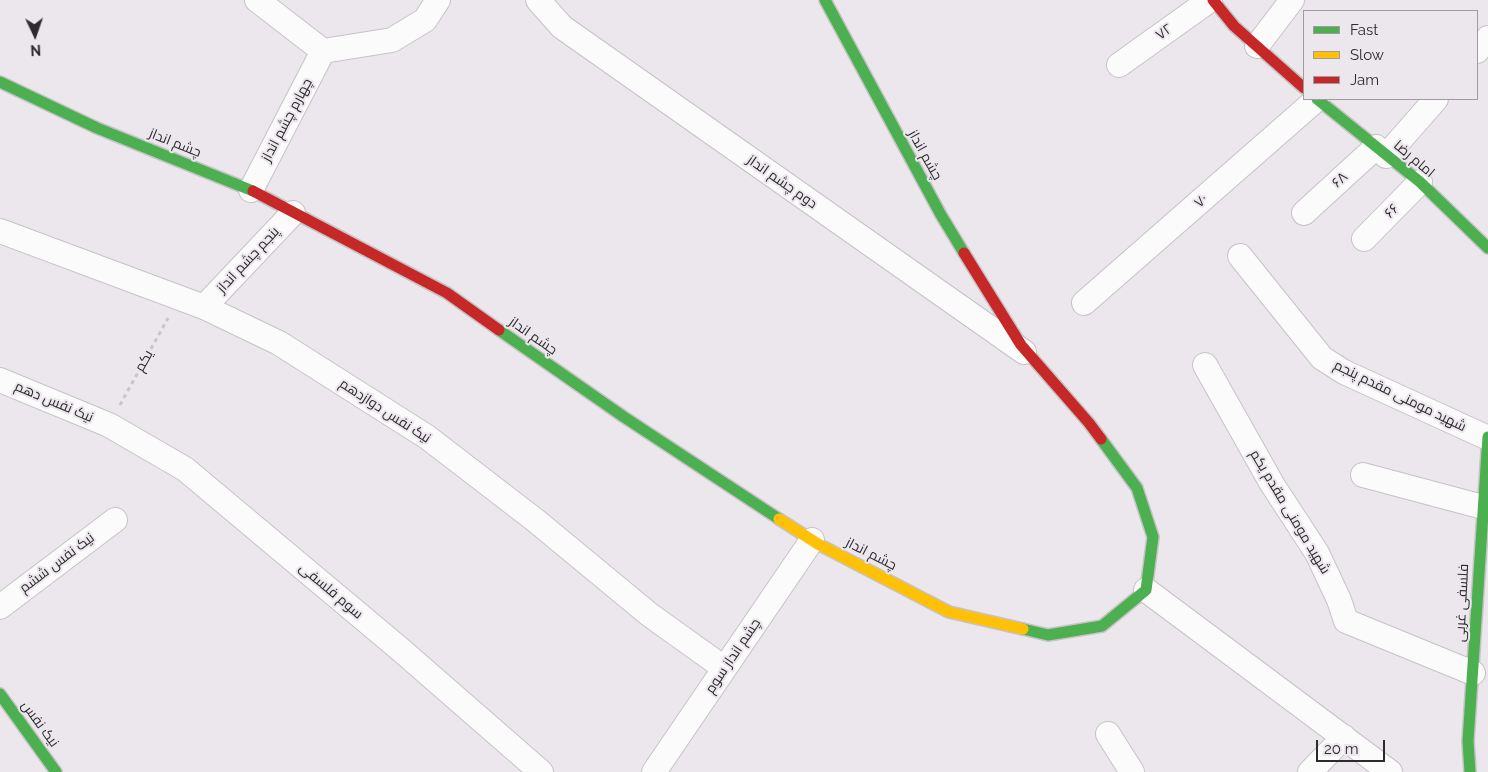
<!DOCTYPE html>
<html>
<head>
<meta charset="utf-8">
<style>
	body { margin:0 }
	#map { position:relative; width:1488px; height:772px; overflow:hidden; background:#ebe7ec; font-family:Raleway,sans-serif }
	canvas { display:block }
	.legend { position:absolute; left:1303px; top:10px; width:175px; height:90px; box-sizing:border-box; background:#ece6ed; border:1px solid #a09ba1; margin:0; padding:6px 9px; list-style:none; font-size:15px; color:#2d2b2e }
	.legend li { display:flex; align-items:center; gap:10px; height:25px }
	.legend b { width:25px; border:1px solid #a09ba1 }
	.north { position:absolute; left:10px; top:10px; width:50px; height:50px; -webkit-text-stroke:4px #ece6ed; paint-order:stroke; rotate:177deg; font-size:14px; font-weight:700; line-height:20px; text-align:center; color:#2d2b2e }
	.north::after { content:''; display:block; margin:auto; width:18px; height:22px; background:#2d2b2e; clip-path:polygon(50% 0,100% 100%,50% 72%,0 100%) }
	.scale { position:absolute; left:1316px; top:740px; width:69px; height:22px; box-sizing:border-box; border:2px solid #2d2b2e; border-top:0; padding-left:6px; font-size:15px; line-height:18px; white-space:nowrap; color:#2d2b2e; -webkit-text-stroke:4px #ece6ed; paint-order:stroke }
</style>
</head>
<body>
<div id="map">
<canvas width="1488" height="772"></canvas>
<ul class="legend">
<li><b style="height:6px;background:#4caf50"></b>Fast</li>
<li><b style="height:6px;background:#ffc107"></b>Slow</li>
<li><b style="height:6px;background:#c62828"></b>Jam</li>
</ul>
<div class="north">N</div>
<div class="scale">20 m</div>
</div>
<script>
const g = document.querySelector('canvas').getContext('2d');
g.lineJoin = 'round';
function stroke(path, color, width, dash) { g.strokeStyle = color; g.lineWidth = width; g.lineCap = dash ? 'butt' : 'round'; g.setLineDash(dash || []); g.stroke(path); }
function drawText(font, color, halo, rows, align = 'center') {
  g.font = font + ' Raleway,Cairo,sans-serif'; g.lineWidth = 4; g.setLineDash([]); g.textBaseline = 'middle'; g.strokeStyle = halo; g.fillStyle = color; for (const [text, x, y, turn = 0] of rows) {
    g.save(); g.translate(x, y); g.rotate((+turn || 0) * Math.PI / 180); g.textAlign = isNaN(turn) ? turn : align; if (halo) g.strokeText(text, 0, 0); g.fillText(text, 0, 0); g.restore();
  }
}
const street = new Path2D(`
	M 257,0 L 323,51
	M 538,0 L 562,27 L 1024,352
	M 1257,46 L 1292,0
	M 323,51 L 392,40 L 425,20 L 438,0
	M 1477,51 L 1488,38
	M 1119,65 L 1210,0
	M 1386,156 L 1436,99
	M 251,190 L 323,51
	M 1304,213 L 1376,147
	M 0,231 L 204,307 L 279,343 L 427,437 L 535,520 L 650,615 L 724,668
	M 1364,239 L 1420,182
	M 1240,256 L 1322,358 L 1344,372 L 1488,438
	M 1084,303 L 1317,99
	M 204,307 L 293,213
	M 1205,365 L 1272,484 L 1317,553 L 1339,600 L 1346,621 L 1473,673
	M 0,380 L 109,425 L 185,469 L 401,650 L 541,772
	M 1363,475 L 1483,507
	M 1146,590 L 1390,772
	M 0,607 L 115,520
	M 1108,734 L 1132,772
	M 654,772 L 812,540
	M 1310,772 L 1344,737`);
const fast = new Path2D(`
	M 825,0 L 941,215 L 964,253
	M 0,82 L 97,128 L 253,191
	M 1317,99 L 1420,182 L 1488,248
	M 499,330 L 624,417 L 779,519
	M 1023,629 L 1048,635 L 1102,626 L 1146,590 L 1153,537 L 1137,488 L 1101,439
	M 0,694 L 56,772
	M 1470,772 L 1468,741 L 1488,437`);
const slow = new Path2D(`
	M 779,519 L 818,544 L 949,612 L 1023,629`);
const jam = new Path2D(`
	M 1213,0 L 1234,26 L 1304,88
	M 253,191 L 447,293 L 499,330
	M 964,253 L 1021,345 L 1089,423 L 1101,439`);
stroke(street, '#c6c3c6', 26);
stroke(fast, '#c6c3c6', 14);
stroke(slow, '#c6c3c6', 14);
stroke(jam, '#c6c3c6', 14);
stroke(new Path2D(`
	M 120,405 L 168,318`), '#c8c6c8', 3, [4, 4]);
stroke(street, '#fcfbfc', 24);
stroke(fast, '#4caf50', 11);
stroke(slow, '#ffc107', 11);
stroke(jam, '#c62828', 11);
drawText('14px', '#2d2b2e', '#ece6ed', [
	["۷۲",1164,32,-36],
	["چهارم چشم انداز",287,120,-62],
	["چشم انداز",175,143,22],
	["چشم انداز",925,155,61],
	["امام رضا",1414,159,40],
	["۶۸",1340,180,-43],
	["دوم چشم انداز",782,182,35],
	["۷۰",1201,201,-41],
	["۶۶",1392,211,-46],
	["پنجم چشم انداز",248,260,-47],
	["چشم انداز",533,336,35],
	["یکم",144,361,-61],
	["شهید مومنی مقدم پنجم",1400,396,26],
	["نیک نفس دهم",54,402,23],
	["نیک نفس دوازدهم",385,411,33],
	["شهید مومنی مقدم یکم",1290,512,59],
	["چشم انداز",871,554,27],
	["نیک نفس ششم",57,563,-37],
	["سوم فلسفی",331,591,40],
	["فلسفی غربی",1462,603,-87],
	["چشم انداز سوم",733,656,-56],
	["نیک نفس",40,724,54]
]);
</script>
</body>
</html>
